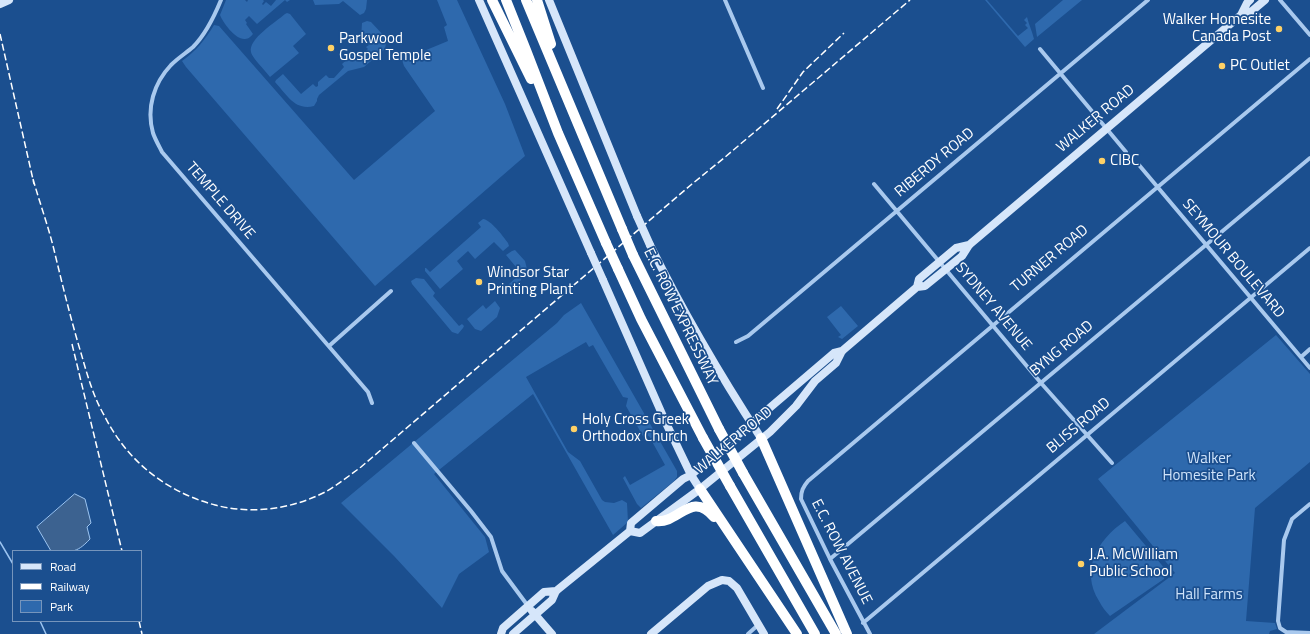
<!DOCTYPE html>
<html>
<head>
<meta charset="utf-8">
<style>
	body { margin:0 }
	#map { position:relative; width:1310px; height:634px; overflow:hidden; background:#1b4f8f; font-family:"Titillium Web",sans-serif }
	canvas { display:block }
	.legend { position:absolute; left:12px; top:550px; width:130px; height:72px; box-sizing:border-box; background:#1b4f8f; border:1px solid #7695bc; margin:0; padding:5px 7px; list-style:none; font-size:12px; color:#fff }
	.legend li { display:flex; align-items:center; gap:8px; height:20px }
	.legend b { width:20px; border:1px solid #7695bc }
</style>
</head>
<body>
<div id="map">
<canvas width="1310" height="634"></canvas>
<ul class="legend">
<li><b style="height:5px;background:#d6e6fa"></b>Road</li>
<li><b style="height:5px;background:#fff"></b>Railway</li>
<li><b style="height:11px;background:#2e69ad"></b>Park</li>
</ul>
</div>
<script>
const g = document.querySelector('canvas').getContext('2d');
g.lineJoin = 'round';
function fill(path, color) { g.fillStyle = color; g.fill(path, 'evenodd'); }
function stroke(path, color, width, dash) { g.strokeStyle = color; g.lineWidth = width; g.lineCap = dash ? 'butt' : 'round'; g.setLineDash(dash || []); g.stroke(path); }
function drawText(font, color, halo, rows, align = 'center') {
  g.font = font + ' "Titillium Web",sans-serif'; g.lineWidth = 3.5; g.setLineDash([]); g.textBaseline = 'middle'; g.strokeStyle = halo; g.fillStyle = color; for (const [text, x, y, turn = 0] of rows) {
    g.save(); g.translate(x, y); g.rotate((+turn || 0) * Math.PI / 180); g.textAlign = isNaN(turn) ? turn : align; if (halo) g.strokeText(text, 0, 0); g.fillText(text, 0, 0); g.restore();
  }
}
fill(new Path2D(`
	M 226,0 L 245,0 L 247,2 L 248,0 L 263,0 L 264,1 L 262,4 L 263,5 L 266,2 L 271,6 L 276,0 L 290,0 L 287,2 L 285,0 L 257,24 L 249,16 L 245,20 L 247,23 L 246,24 L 253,34 C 251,36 249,39 245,39 C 236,40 223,23 220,15 Z
	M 313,0 L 367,0 L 366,9 L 364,13 L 360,15 L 343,1 L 339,4 L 315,5 Z
	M 437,0 L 457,0 L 505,104 L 525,156 L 375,286 L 186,67 L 182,61 C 196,51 205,40 214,25 L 219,26 L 354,180 L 435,111 L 404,66 L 402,60 L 448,41 L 444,27 L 447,25 Z
	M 985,0 L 987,0 L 1018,36 L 1028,28 L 1025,25 L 1027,23 L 1024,20 L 1027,17 C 1029,25 1032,31 1034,39 L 1025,47 Z
	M 1063,0 L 1082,0 L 1037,37 L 1035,24 Z
	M 287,13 L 290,14 L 306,34 L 293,46 L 299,53 L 270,77 C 266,71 252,58 251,52 C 248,39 276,22 285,14 Z
	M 367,21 L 371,22 L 385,37 L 386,43 L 385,49 L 364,67 L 348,71 L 319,95 L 317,99 L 317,101 L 314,106 C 295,111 287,95 275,82 L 276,80 L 283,74 L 301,94 L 313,84 L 316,87 L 318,86 L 318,82 L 326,75 L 329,78 L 334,78 L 344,67 L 342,64 L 353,54 L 356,57 L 358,55 L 360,56 L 368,49 L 366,47 L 369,45 L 363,39 L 361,39 L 362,23 Z
	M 483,219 C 491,220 503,236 508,243 L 509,246 L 503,251 L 494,242 L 475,259 L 468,251 L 457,261 L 463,269 L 440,289 L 425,271 L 425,268 L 426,268 L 430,272 L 481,227 L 478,223 Z
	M 515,250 L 525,261 L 527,269 L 514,292 L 508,285 L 521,273 L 506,255 L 512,251 Z
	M 416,278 L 424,279 L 435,293 L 433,296 L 459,326 L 462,324 L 464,326 L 463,328 L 458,334 L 452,332 L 412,284 L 411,281 Z
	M 495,301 L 500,308 L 497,317 L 481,331 L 475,329 L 467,319 L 483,305 L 486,309 Z
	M 581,303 L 677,471 L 677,477 L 674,481 L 641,508 L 637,504 L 623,478 L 625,476 L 630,485 L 665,465 L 649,436 L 644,438 L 626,406 L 628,398 L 623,397 L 593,345 L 589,347 L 586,342 L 526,377 L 568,452 L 580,461 L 602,500 L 605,502 L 614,503 L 622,500 L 627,503 L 628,522 L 613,535 L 533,394 L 434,474 L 485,537 L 489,552 L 459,574 L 442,608 L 394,556 L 341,503 L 557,323 L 564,315 Z
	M 841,306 L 858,326 L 842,339 L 838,337 L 841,335 L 827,317 Z
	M 1276,335 L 1310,374 L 1310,462 L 1255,508 L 1246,621 L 1275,623 L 1277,629 L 1270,631 L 1269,634 L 1094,634 L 1175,573 L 1098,479 Z
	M 1125,521 L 1166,570 L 1164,579 L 1110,616 C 1106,612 1102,607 1099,601 C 1080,570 1097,540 1125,521 Z`), '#2e69ad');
const water = new Path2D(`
	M 75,494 L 85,499 L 91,523 L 87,527 L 90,539 C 75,555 71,551 51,551 L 37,527 Z`);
fill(water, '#3c6290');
stroke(water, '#9cc4f0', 1);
stroke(new Path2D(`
	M 0,542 L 13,564
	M 40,621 L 46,634`), '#9cc4f0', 1.5);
stroke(new Path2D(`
	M 221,0 C 214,17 206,34 193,47 C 186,53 178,58 171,65 C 154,83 146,108 153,133 C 155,139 159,146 162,152 L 368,392 L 372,403
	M 725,0 L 763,88
	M 1280,0 L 1310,35
	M 1040,49 L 1126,152
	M 1139,165 L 1310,368
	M 874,184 L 1041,383 L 1112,463
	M 736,342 L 748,336 L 1148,0
	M 329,346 L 391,291
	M 1301,357 L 1310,349
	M 414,443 L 471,511 L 491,537 L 502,571 L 528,606
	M 1310,504 L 1292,519 L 1284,540 L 1278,621 L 1280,628 L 1286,632 L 1310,633
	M 830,559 L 1310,158
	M 863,623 L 1310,248
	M 748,634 L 758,625
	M 870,634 L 830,559 L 801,499 C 801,491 803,487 808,481 L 1310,59`), '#a9c9ee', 4);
stroke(new Path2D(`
	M 479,0 L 591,253
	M 549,0 L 637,216
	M 0,4 L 9,0
	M 1241,15 L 1247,3 L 1250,0
	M 650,245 C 683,312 720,375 761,438
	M 603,280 L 666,423 L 691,475 L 700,489
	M 917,287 L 925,286 L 962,256 L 969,245 L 1241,15 L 1252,11 L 1265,0
	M 630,531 L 640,533 L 700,489 L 770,432 L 796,406 L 815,381 L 836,363 L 842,351 L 917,287 L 919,279 L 956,248 L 969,245
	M 532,611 L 552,634
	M 501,634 L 503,628 L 544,592 L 556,591
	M 513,634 L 552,600 L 556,591 L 630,531 L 631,523 L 683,479 L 691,475 L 834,353 L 842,351
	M 651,634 L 708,586 L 722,580 L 729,581 L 737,588 L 764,634`), '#d6e6fa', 8);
stroke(new Path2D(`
	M 492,0 L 531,79
	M 506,0 L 526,50 L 558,133 L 606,243
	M 526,0 L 622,229
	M 537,0 L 551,44
	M 633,255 L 719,429
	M 618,269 L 641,319 L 703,438
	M 761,438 L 847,634
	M 743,473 L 836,634
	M 730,486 L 815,634
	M 700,489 L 797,634
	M 656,521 C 679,524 691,490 714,517`), '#fff', 10);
stroke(new Path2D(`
	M 0,34 L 34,184
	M 777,109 L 803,72 L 844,33
	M 33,179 C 40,204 49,228 55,254 C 63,287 71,320 81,353 C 87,374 93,396 104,415 C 127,461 166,492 215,505 C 252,515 293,509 327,491 C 339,484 350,475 361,467 L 692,184 L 724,158 L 910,0
	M 72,344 L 122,551
	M 139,621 L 142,634`), '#fff', 1.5, [7, 3]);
stroke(new Path2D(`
	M 637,216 L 650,245
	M 591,253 L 603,280`), '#d6e6fa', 8);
stroke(new Path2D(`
	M 622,229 L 633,255
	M 606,243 L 618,269
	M 719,429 L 743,473
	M 703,438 L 730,486`), '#fff', 10);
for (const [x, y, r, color] of [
	[1279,29,4,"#ffd166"],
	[331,48,4,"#ffd166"],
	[1222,66,4,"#ffd166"],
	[1102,161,4,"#ffd166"],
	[479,282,4,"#ffd166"],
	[574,429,4,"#ffd166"],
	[1081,564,4,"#ffd166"]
]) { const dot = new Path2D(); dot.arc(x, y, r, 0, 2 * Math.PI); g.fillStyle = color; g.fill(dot); stroke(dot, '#1b4f8f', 1.5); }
drawText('15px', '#fff', '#1b4f8f', [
	["Walker Homesite",1271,20,"right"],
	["Canada Post",1271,37,"right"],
	["Parkwood",339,39],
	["Gospel Temple",339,56],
	["PC Outlet",1230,66],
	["CIBC",1110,161],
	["Windsor Star",487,273],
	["Printing Plant",487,290],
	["Holy Cross Greek",582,420],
	["Orthodox Church",582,437],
	["J.A. McWilliam",1089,555],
	["Public School",1089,572]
], 'left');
drawText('15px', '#fff', '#1b4f8f', [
	["WALKER ROAD",1096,119,-40],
	["RIBERDY ROAD",935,163,-40],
	["TEMPLE DRIVE",220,201,49],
	["TURNER ROAD",1050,259,-40],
	["SEYMOUR BOULEVARD",1233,259,50],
	["SYDNEY AVENUE",993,307,50],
	["E.C. ROW EXPRESSWAY",680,317,64],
	["BYNG ROAD",1062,349,-40],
	["BLISS ROAD",1079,426,-40],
	["WALKER ROAD",734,441,-40],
	["E.C. ROW AVENUE",841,552,63]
]);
drawText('15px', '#cfe3fa', '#1b4f8f', [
	["Walker",1209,459],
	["Homesite Park",1209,476],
	["Hall Farms",1209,595]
]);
</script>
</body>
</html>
